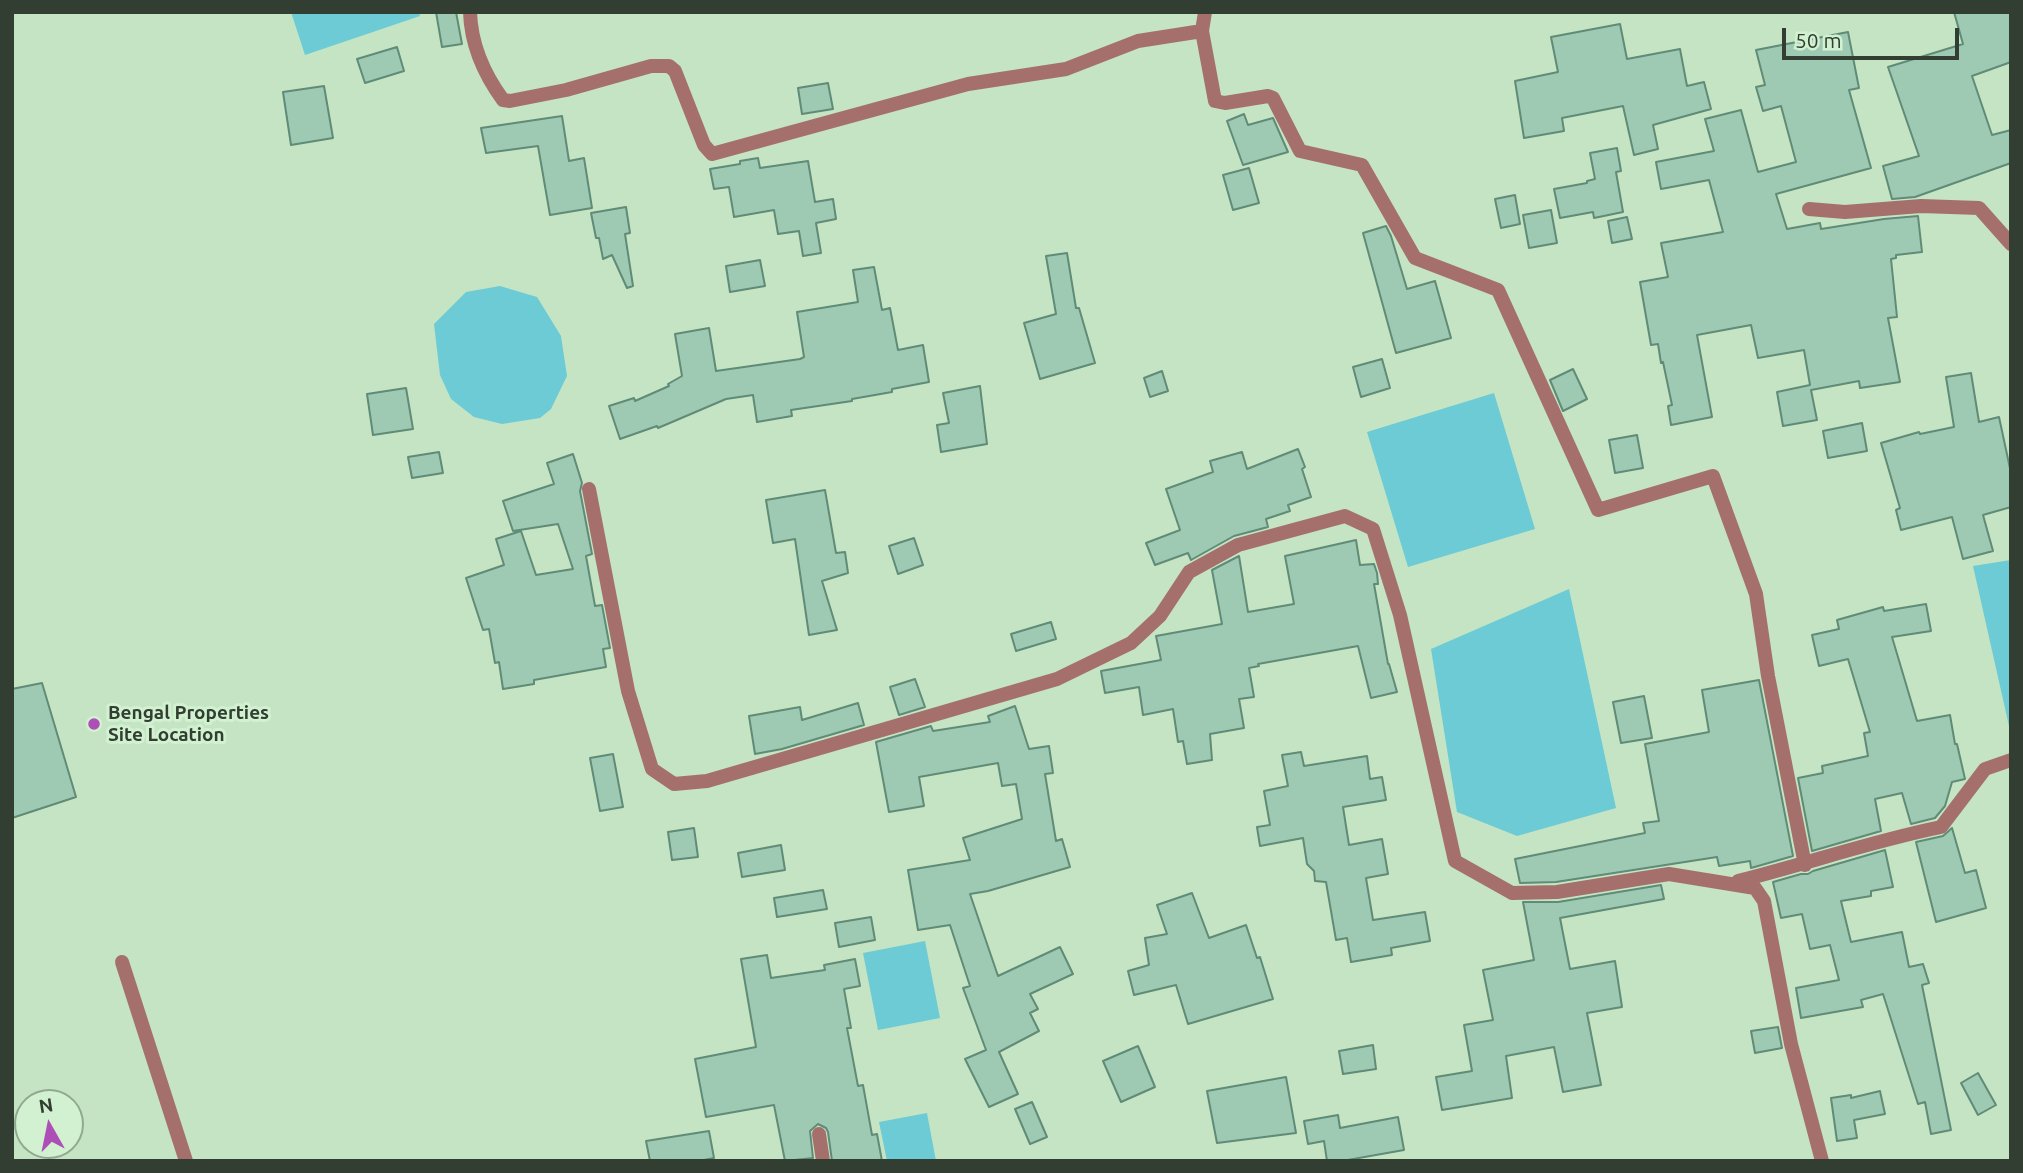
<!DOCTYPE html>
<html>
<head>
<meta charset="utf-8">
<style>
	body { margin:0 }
	#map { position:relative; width:2023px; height:1173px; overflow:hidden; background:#c4e4c3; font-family:Ubuntu,sans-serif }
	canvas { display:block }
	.frame { position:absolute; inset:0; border:14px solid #313e31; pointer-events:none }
	.north { position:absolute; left:14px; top:1089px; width:70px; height:70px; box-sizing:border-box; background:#d1f1d0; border:2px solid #91a990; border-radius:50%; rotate:351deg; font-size:19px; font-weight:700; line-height:28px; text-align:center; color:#313e31 }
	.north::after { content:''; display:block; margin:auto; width:24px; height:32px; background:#ae4eb7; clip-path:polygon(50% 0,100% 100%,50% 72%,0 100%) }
	.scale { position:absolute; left:1782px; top:28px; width:177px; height:32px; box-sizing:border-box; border:4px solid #313e31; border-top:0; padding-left:9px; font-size:21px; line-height:24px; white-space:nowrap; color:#313e31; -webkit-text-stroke:5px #d1f1d0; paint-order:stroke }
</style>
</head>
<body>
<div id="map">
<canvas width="2023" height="1173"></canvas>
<div class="frame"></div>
<div class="north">N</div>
<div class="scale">50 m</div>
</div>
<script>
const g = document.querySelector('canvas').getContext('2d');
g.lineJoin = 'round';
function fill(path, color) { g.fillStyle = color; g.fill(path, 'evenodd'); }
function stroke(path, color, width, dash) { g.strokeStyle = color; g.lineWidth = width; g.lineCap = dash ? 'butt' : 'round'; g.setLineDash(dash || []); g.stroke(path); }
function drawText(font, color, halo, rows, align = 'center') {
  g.font = font + ' Ubuntu,sans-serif'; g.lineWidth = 6; g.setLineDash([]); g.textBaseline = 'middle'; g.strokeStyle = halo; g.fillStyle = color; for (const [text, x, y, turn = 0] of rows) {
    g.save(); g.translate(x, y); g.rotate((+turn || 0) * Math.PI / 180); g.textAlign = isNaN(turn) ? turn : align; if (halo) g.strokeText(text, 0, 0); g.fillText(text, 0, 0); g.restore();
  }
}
fill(new Path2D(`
	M 291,12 L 419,12 L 420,16 L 305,55 Z
	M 500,286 L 537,297 L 561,336 L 567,376 L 551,409 L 540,418 L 502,424 L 474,417 L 451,399 L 440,375 L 434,324 L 466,292 Z
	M 1494,393 L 1535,529 L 1408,567 L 1367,432 Z
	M 2011,560 L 2011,735 L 1973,566 Z
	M 1569,589 L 1616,808 L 1517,836 L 1457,812 L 1431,649 Z
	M 925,941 L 940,1018 L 878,1030 L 863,953 Z
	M 927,1113 L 936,1161 L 887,1161 L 879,1122 Z`), '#6dcbd5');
const building = new Path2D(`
	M 436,12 L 456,12 L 462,44 L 442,47 Z
	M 1954,12 L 2011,12 L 2011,62 L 1972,76 L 1992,135 L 2011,130 L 2011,163 L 1915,197 L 1892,199 L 1883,166 L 1919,156 L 1888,67 L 1963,44 Z
	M 1620,24 L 1627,59 L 1680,49 L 1687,86 L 1704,82 L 1711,109 L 1653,125 L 1658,149 L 1634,155 L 1623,106 L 1562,118 L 1564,131 L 1524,138 L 1515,81 L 1558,72 L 1551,37 Z
	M 1848,32 L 1859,88 L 1849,90 L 1871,168 L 1776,194 L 1787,229 L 1820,223 L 1821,229 L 1884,219 L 1918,216 L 1922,252 L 1896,255 L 1896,258 L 1891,259 L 1897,317 L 1888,318 L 1900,382 L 1860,388 L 1859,381 L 1811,390 L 1817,420 L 1783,426 L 1777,392 L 1810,385 L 1804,350 L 1758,358 L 1751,325 L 1697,335 L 1712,417 L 1671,425 L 1668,406 L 1672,405 L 1663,362 L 1661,363 L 1658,344 L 1651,345 L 1640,282 L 1668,277 L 1661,243 L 1723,232 L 1709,180 L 1661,189 L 1656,162 L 1714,151 L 1705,119 L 1741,110 L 1758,172 L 1796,162 L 1781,106 L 1763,111 L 1756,87 L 1765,85 L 1756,50 Z
	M 397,47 L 404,71 L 365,83 L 357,59 Z
	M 828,83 L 833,109 L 802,114 L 798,88 Z
	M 324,86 L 333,138 L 291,145 L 283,92 Z
	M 1244,114 L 1248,125 L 1273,118 L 1288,152 L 1243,165 L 1227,121 Z
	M 562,116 L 569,161 L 584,158 L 592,208 L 550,215 L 538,146 L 486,153 L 481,128 Z
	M 1617,148 L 1621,171 L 1616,172 L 1623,212 L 1594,218 L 1593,212 L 1560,218 L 1554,189 L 1587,183 L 1587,181 L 1595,179 L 1590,153 Z
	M 758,158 L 760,168 L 808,161 L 815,202 L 833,199 L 836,219 L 816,223 L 821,253 L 803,256 L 799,231 L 778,234 L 774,210 L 734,217 L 729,187 L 714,189 L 710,169 L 740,164 L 740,161 Z
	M 1249,168 L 1259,203 L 1233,210 L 1223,175 Z
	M 1515,195 L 1520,224 L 1501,228 L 1495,199 Z
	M 626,207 L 630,233 L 625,234 L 633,286 L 627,288 L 612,255 L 603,259 L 599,238 L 596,238 L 591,213 Z
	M 1551,210 L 1557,243 L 1529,248 L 1523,215 Z
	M 1627,217 L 1632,239 L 1612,243 L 1608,221 Z
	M 1386,226 L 1391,236 L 1407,289 L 1435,281 L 1451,338 L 1396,353 L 1363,233 Z
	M 1067,253 L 1076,308 L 1079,308 L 1095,363 L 1040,379 L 1024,323 L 1056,314 L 1046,256 Z
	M 760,260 L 765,286 L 730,292 L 726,266 Z
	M 874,267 L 882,310 L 890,308 L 898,350 L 923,345 L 929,382 L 892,389 L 892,392 L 852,399 L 852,401 L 791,410 L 792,416 L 757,422 L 753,395 L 726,399 L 658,428 L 657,426 L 620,439 L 609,406 L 634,398 L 635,401 L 669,386 L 668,384 L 682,376 L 675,334 L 709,328 L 716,371 L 800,359 L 804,357 L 797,312 L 858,302 L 853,270 Z
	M 1382,359 L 1390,388 L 1361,397 L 1353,367 Z
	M 1573,369 L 1587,399 L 1563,411 L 1550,380 Z
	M 1162,371 L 1168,391 L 1150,397 L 1144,378 Z
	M 1971,373 L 1979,422 L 1999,417 L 2011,473 L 2011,507 L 1983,515 L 1993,551 L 1963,559 L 1952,517 L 1901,530 L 1896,510 L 1900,508 L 1881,443 L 1919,432 L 1920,434 L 1954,427 L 1946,377 Z
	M 980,386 L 987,444 L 941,452 L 937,425 L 949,423 L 943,393 Z
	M 406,388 L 413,429 L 373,435 L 367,394 Z
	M 1862,423 L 1867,451 L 1828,458 L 1823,431 Z
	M 1637,435 L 1643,468 L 1615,473 L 1609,440 Z
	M 1298,449 L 1305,467 L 1302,469 L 1311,497 L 1288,505 L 1290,511 L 1266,519 L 1268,527 L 1234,536 L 1191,560 L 1188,553 L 1155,565 L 1146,543 L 1180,530 L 1166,489 L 1213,472 L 1210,461 L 1242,452 L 1247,469 Z
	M 439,452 L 443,473 L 412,478 L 408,457 Z
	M 573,454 L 582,483 L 580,491 L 592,554 L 586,556 L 595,606 L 602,605 L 610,648 L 603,649 L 606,667 L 534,680 L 534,684 L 503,689 L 499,662 L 495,663 L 489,629 L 483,630 L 466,578 L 504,565 L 496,539 L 521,531 L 536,575 L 573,569 L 558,524 L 513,531 L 503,501 L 554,484 L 547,463 Z
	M 825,490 L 836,553 L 845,552 L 848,573 L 822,581 L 837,630 L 809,635 L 795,539 L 773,543 L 766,500 Z
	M 914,538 L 923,565 L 898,574 L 889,546 Z
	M 1356,540 L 1360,565 L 1374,564 L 1377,573 L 1378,584 L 1374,584 L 1388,664 L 1389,664 L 1397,692 L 1371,698 L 1358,646 L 1258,664 L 1259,666 L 1249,668 L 1254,697 L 1239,699 L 1244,728 L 1210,734 L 1212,760 L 1187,764 L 1183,741 L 1178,742 L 1173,709 L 1143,715 L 1139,687 L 1105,693 L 1101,671 L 1161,660 L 1156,636 L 1222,624 L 1212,570 L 1239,556 L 1248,612 L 1294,604 L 1285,556 Z
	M 1926,604 L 1931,631 L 1892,637 L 1917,721 L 1950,715 L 1955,744 L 1957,744 L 1965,779 L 1952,782 L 1945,806 L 1935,818 L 1911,824 L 1902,793 L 1875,799 L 1881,831 L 1812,851 L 1798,778 L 1823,773 L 1822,766 L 1868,756 L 1864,733 L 1870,732 L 1848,659 L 1819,666 L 1812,635 L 1839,629 L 1837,620 L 1883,607 L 1884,611 Z
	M 1051,622 L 1056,639 L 1016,651 L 1011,634 Z
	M 915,679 L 925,707 L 899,715 L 890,687 Z
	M 1759,680 L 1793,856 L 1751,868 L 1750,861 L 1719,866 L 1717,857 L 1556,882 L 1520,883 L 1515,859 L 1645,833 L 1643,823 L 1659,821 L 1645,744 L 1709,732 L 1702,690 Z
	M 42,683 L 76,797 L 12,818 L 12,689 Z
	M 1644,696 L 1652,738 L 1621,743 L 1613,702 Z
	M 858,703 L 864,725 L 782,749 L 755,754 L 749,716 L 800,707 L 802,720 Z
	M 1015,706 L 1029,749 L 1049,746 L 1053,773 L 1045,774 L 1056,841 L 1062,839 L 1070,867 L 988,891 L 970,894 L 998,976 L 1060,947 L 1073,974 L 1030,994 L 1038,1009 L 1030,1013 L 1039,1031 L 999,1052 L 1018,1094 L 989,1107 L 965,1059 L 986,1050 L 963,988 L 970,986 L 950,925 L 918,930 L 908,870 L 970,860 L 963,838 L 1022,819 L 1016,784 L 1002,786 L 998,763 L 919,777 L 924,806 L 889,812 L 876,742 L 931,726 L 933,731 L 990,722 L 988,716 Z
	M 1301,752 L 1304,766 L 1367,756 L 1370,779 L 1382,777 L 1386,800 L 1343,807 L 1349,845 L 1382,839 L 1388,874 L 1366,878 L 1373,920 L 1425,912 L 1430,941 L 1391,948 L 1392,955 L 1351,962 L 1347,938 L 1336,940 L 1326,882 L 1315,881 L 1314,871 L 1307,864 L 1303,838 L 1260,846 L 1257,827 L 1270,825 L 1264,791 L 1288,786 L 1282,755 Z
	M 613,754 L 623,807 L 600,811 L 590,758 Z
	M 694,828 L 698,857 L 672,860 L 668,832 Z
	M 1952,828 L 1965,873 L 1976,870 L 1986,908 L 1936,922 L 1916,842 L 1943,836 Z
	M 781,845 L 785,870 L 742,877 L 738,853 Z
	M 1885,850 L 1893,887 L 1871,891 L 1871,896 L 1841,901 L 1851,942 L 1902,932 L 1909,967 L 1923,964 L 1929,983 L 1922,985 L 1951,1130 L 1931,1134 L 1925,1102 L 1918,1104 L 1883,994 L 1861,1000 L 1863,1007 L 1801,1018 L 1796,988 L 1839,980 L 1830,945 L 1810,949 L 1802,914 L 1781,918 L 1773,882 L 1801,874 L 1808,874 L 1813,871 Z
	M 1661,885 L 1664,899 L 1560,918 L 1570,969 L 1615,961 L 1622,1007 L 1587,1013 L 1601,1085 L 1563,1092 L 1554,1047 L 1506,1056 L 1512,1098 L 1442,1110 L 1436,1077 L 1472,1071 L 1464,1025 L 1493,1020 L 1483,970 L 1534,960 L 1523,902 L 1558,902 Z
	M 823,890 L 827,909 L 777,917 L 774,898 Z
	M 1192,893 L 1209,938 L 1246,925 L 1257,958 L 1260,957 L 1273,999 L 1188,1024 L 1176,985 L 1134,995 L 1128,971 L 1149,965 L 1145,938 L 1167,934 L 1157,905 Z
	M 871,917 L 875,940 L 839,947 L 835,923 Z
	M 767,955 L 771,978 L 825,970 L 824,965 L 855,959 L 860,986 L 844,989 L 851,1028 L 847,1028 L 858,1086 L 863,1085 L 872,1135 L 877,1134 L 882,1161 L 832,1161 L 828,1132 L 826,1128 L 818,1124 L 810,1131 L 813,1158 L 785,1161 L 774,1105 L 706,1117 L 695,1059 L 756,1047 L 741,959 Z
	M 1778,1027 L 1782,1048 L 1755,1053 L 1751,1031 Z
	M 1373,1045 L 1376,1069 L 1343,1074 L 1339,1051 Z
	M 1138,1046 L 1155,1087 L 1121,1102 L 1103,1061 Z
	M 1978,1073 L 1996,1105 L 1978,1115 L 1961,1083 Z
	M 1286,1077 L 1296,1133 L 1217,1143 L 1207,1091 Z
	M 1880,1091 L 1885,1114 L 1854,1120 L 1857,1138 L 1837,1141 L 1831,1098 L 1851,1095 L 1851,1098 Z
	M 1032,1102 L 1047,1137 L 1030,1144 L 1015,1109 Z
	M 1338,1115 L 1340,1128 L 1398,1117 L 1404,1150 L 1342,1161 L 1327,1161 L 1324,1141 L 1308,1144 L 1304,1121 Z
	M 709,1131 L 714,1158 L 699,1161 L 650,1161 L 646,1141 Z`);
fill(building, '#9ecab4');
stroke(building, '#608b77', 2);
stroke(new Path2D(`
	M 470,12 C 471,44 484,74 503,100 L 510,101 L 566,90 L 651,66 L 669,66 L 675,71 L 704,145 L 712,154 L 968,84 L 1066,69 L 1138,41 L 1202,31
	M 1205,12 L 1202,31 L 1215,101 L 1225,103 L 1268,96 L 1273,98 L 1300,151 L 1362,165 L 1415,258 L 1498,290 L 1598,510 L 1713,476 L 1756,594 L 1768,676 L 1805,865
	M 1809,209 L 1845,212 L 1921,206 L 1979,208 L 2011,244
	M 589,489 L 628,691 L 652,769 L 674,784 L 707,781 L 1057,679 L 1131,643 L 1160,616 L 1189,572 L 1238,545 L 1345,516 L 1373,529 L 1400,615 L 1455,861 L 1512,893 L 1557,892 L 1669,874 L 1755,888 L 1764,901 L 1791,1044 L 1822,1161
	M 1738,881 C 1806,864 1872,841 1941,827 L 1985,769 L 2011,760
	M 122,962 L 186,1161
	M 819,1134 L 823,1161`), '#a5706c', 14);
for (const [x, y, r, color] of [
	[94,724,7,"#ae4eb7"]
]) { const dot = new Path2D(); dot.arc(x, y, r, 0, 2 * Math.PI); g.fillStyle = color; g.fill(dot); stroke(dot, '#d1f1d0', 2.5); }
drawText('bold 19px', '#313e31', '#d1f1d0', [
	["Bengal Properties",108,713],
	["Site Location",108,735]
], 'left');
</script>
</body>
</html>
